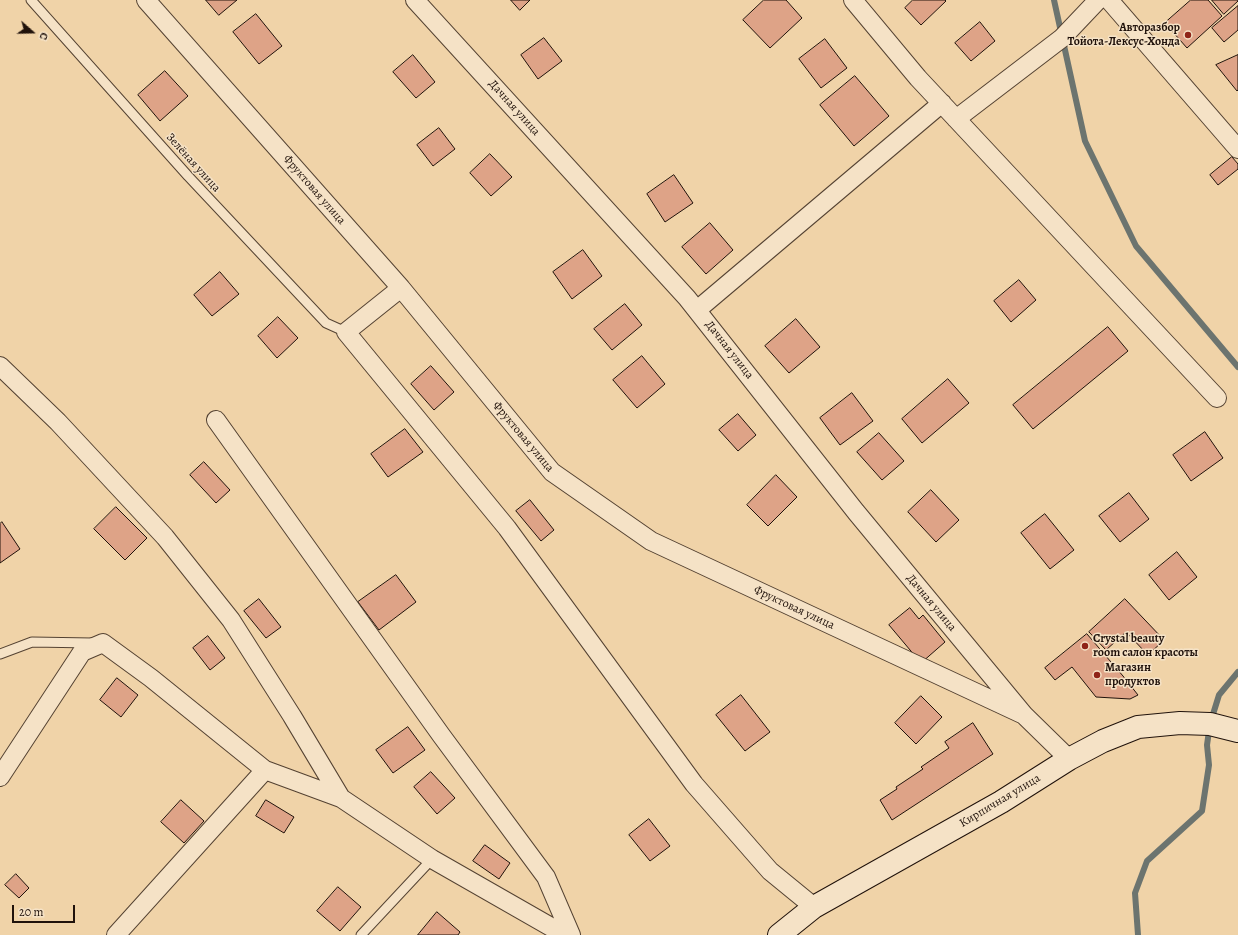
<!DOCTYPE html>
<html>
<head>
<meta charset="utf-8">
<style>
	body { margin:0 }
	#map { position:relative; width:1238px; height:935px; overflow:hidden; background:#f0d3a8; font-family:Alegreya,serif }
	canvas { display:block }
	.north { position:absolute; left:12px; top:12px; width:40px; height:40px; -webkit-text-stroke:3px #f5e2c6; paint-order:stroke; rotate:110deg; font-size:11px; font-weight:700; line-height:16px; text-align:center; color:#20120b }
	.north::after { content:''; display:block; margin:auto; width:14px; height:18px; background:#20120b; clip-path:polygon(50% 0,100% 100%,50% 72%,0 100%) }
	.scale { position:absolute; left:12px; top:905px; width:63px; height:18px; box-sizing:border-box; border:2px solid #20120b; border-top:0; padding-left:5px; font-size:12px; line-height:14px; white-space:nowrap; color:#20120b; -webkit-text-stroke:3px #f5e2c6; paint-order:stroke }
</style>
</head>
<body>
<div id="map">
<canvas width="1238" height="935"></canvas>
<div class="north">С</div>
<div class="scale">20 m</div>
</div>
<script>
const g = document.querySelector('canvas').getContext('2d');
g.lineJoin = 'round';
function stroke(path, color, width, dash) { g.strokeStyle = color; g.lineWidth = width; g.lineCap = dash ? 'butt' : 'round'; g.setLineDash(dash || []); g.stroke(path); }
function fill(path, color) { g.fillStyle = color; g.fill(path, 'evenodd'); }
function drawText(font, color, halo, rows, align = 'center') {
  g.font = font + ' Alegreya,serif'; g.lineWidth = 3; g.setLineDash([]); g.textBaseline = 'middle'; g.strokeStyle = halo; g.fillStyle = color; for (const [text, x, y, turn = 0] of rows) {
    g.save(); g.translate(x, y); g.rotate((+turn || 0) * Math.PI / 180); g.textAlign = isNaN(turn) ? turn : align; if (halo) g.strokeText(text, 0, 0); g.fillText(text, 0, 0); g.restore();
  }
}
stroke(new Path2D(`
	M 1054,0 L 1085,141 L 1136,246 L 1238,367
	M 1138,935 L 1135,893 L 1147,861 L 1202,811 L 1209,765 L 1207,745 L 1210,724 L 1219,695 L 1238,672`), '#6c746f', 6);
const building = new Path2D(`
	M 206,0 L 237,0 L 219,15 Z
	M 511,0 L 530,0 L 520,10 Z
	M 764,0 L 786,0 L 802,18 L 770,48 L 743,20 Z
	M 913,0 L 945,0 L 946,1 L 921,25 L 905,8 Z
	M 1191,0 L 1208,0 L 1222,16 L 1187,48 L 1165,23 Z
	M 1212,0 L 1238,0 L 1238,1 L 1224,14 Z
	M 1238,6 L 1238,30 L 1224,42 L 1212,28 Z
	M 256,14 L 282,46 L 259,64 L 233,32 Z
	M 980,22 L 995,41 L 971,61 L 955,43 Z
	M 544,38 L 562,61 L 538,79 L 521,55 Z
	M 825,39 L 847,68 L 821,88 L 799,59 Z
	M 413,55 L 435,82 L 416,98 L 393,72 Z
	M 1238,55 L 1238,90 L 1237,91 L 1216,65 Z
	M 165,71 L 188,96 L 160,121 L 138,95 Z
	M 855,76 L 889,116 L 854,146 L 820,105 Z
	M 439,128 L 455,149 L 433,166 L 417,145 Z
	M 490,154 L 512,177 L 491,196 L 470,173 Z
	M 1232,157 L 1238,164 L 1238,169 L 1218,185 L 1210,175 Z
	M 674,175 L 693,203 L 665,222 L 647,194 Z
	M 710,223 L 733,250 L 706,274 L 682,247 Z
	M 583,250 L 602,276 L 572,299 L 553,272 Z
	M 220,272 L 239,294 L 212,316 L 194,295 Z
	M 1019,280 L 1036,300 L 1011,322 L 994,301 Z
	M 625,304 L 642,325 L 612,350 L 594,329 Z
	M 278,317 L 298,338 L 277,358 L 258,336 Z
	M 796,319 L 820,347 L 789,373 L 765,346 Z
	M 1108,327 L 1128,351 L 1033,429 L 1013,405 Z
	M 642,356 L 665,384 L 637,408 L 613,380 Z
	M 431,366 L 454,392 L 434,410 L 411,384 Z
	M 948,379 L 969,403 L 922,443 L 902,419 Z
	M 852,393 L 873,421 L 840,445 L 820,418 Z
	M 738,414 L 756,435 L 738,451 L 719,430 Z
	M 405,429 L 423,452 L 388,477 L 371,454 Z
	M 1205,432 L 1223,458 L 1191,481 L 1173,455 Z
	M 879,433 L 904,461 L 882,480 L 857,452 Z
	M 204,462 L 230,490 L 216,503 L 190,475 Z
	M 776,475 L 797,497 L 768,526 L 747,505 Z
	M 931,490 L 959,520 L 936,542 L 908,512 Z
	M 1129,493 L 1149,519 L 1120,542 L 1099,516 Z
	M 530,500 L 554,530 L 541,541 L 516,511 Z
	M 116,507 L 147,538 L 125,560 L 94,529 Z
	M 1045,514 L 1074,550 L 1050,569 L 1021,533 Z
	M 2,522 L 20,549 L 0,563 L 0,524 Z
	M 1177,552 L 1197,577 L 1169,600 L 1149,575 Z
	M 396,575 L 416,602 L 379,630 L 358,602 Z
	M 259,599 L 281,627 L 266,638 L 244,611 Z
	M 1125,599 L 1164,640 L 1148,655 L 1126,632 L 1106,650 L 1089,632 Z
	M 910,608 L 919,619 L 923,615 L 945,642 L 921,663 L 889,625 Z
	M 1087,634 L 1123,676 L 1138,695 L 1130,699 L 1096,697 L 1072,667 L 1055,680 L 1045,668 Z
	M 208,636 L 225,658 L 210,670 L 193,648 Z
	M 117,678 L 138,695 L 121,717 L 100,700 Z
	M 741,695 L 770,732 L 745,751 L 716,715 Z
	M 921,696 L 942,717 L 916,744 L 895,723 Z
	M 973,723 L 993,754 L 892,820 L 880,800 L 897,789 L 896,787 L 923,769 L 921,767 L 949,748 L 945,742 Z
	M 408,727 L 425,750 L 393,773 L 376,750 Z
	M 431,772 L 455,798 L 437,814 L 414,787 Z
	M 181,800 L 204,821 L 184,843 L 161,822 Z
	M 266,800 L 294,817 L 284,833 L 256,816 Z
	M 649,819 L 670,846 L 650,861 L 629,835 Z
	M 485,845 L 510,863 L 499,879 L 473,861 Z
	M 16,874 L 29,888 L 19,898 L 5,885 Z
	M 338,887 L 361,907 L 340,931 L 317,911 Z
	M 437,912 L 460,932 L 458,935 L 418,935 Z`);
fill(building, '#dea387');
stroke(building, '#20120b', 1);
const lane = new Path2D(`
	M 31,0 L 188,176 L 326,323 L 346,332
	M 0,654 L 32,642 L 92,643
	M 361,935 L 432,859`);
const street = new Path2D(`
	M 146,0 L 401,288 L 552,472 L 651,541 L 1024,715
	M 415,0 L 687,298 L 856,512 L 1024,715 L 1069,759
	M 853,0 L 918,78 L 1217,398
	M 1109,0 L 1238,149
	M 956,119 L 1062,38 L 1098,0
	M 401,288 L 346,332 L 507,528 L 694,784 L 770,871 L 814,907
	M 697,310 L 942,103
	M 0,366 L 58,422 L 165,537 L 231,620 L 292,716 L 341,798
	M 216,420 L 441,735 L 546,877 L 571,935
	M 0,777 L 82,652 L 103,643 L 151,678 L 265,770 L 341,798 L 432,859 L 565,935
	M 116,935 L 265,770`);
const secondary = new Path2D(`
	M 779,935 L 814,907 L 1001,802 L 1069,759 L 1103,741 L 1138,727 L 1180,723 L 1210,724 L 1238,731`);
stroke(lane, '#544232', 11);
stroke(street, '#544232', 20);
stroke(secondary, '#20120b', 24);
stroke(lane, '#f5e2c6', 9);
stroke(street, '#f5e2c6', 18);
stroke(secondary, '#f5e2c6', 22);
for (const [x, y, r, color] of [
	[1188,35,4,"#8f2418"],
	[1085,646,4,"#8f2418"],
	[1097,675,4,"#8f2418"]
]) { const dot = new Path2D(); dot.arc(x, y, r, 0, 2 * Math.PI); g.fillStyle = color; g.fill(dot); stroke(dot, '#f5e2c6', 1.5); }
drawText('bold 12px', '#20120b', '#f5e2c6', [
	["Авторазбор",1180,28,"right"],
	["Тойота-Лексус-Хонда",1180,42,"right"],
	["Crystal beauty",1093,639],
	["room салон красоты",1093,653],
	["Магазин",1105,668],
	["продуктов",1105,682]
], 'left');
drawText('12px', '#20120b', '#f5e2c6', [
	["Дачная улица",514,108,48],
	["Зелёная улица",193,163,48],
	["Фруктовая улица",314,190,49],
	["Дачная улица",729,350,52],
	["Фруктовая улица",523,437,50],
	["Дачная улица",931,603,50],
	["Фруктовая улица",794,608,25],
	["Кирпичная улица",1000,801,-31]
]);
</script>
</body>
</html>
